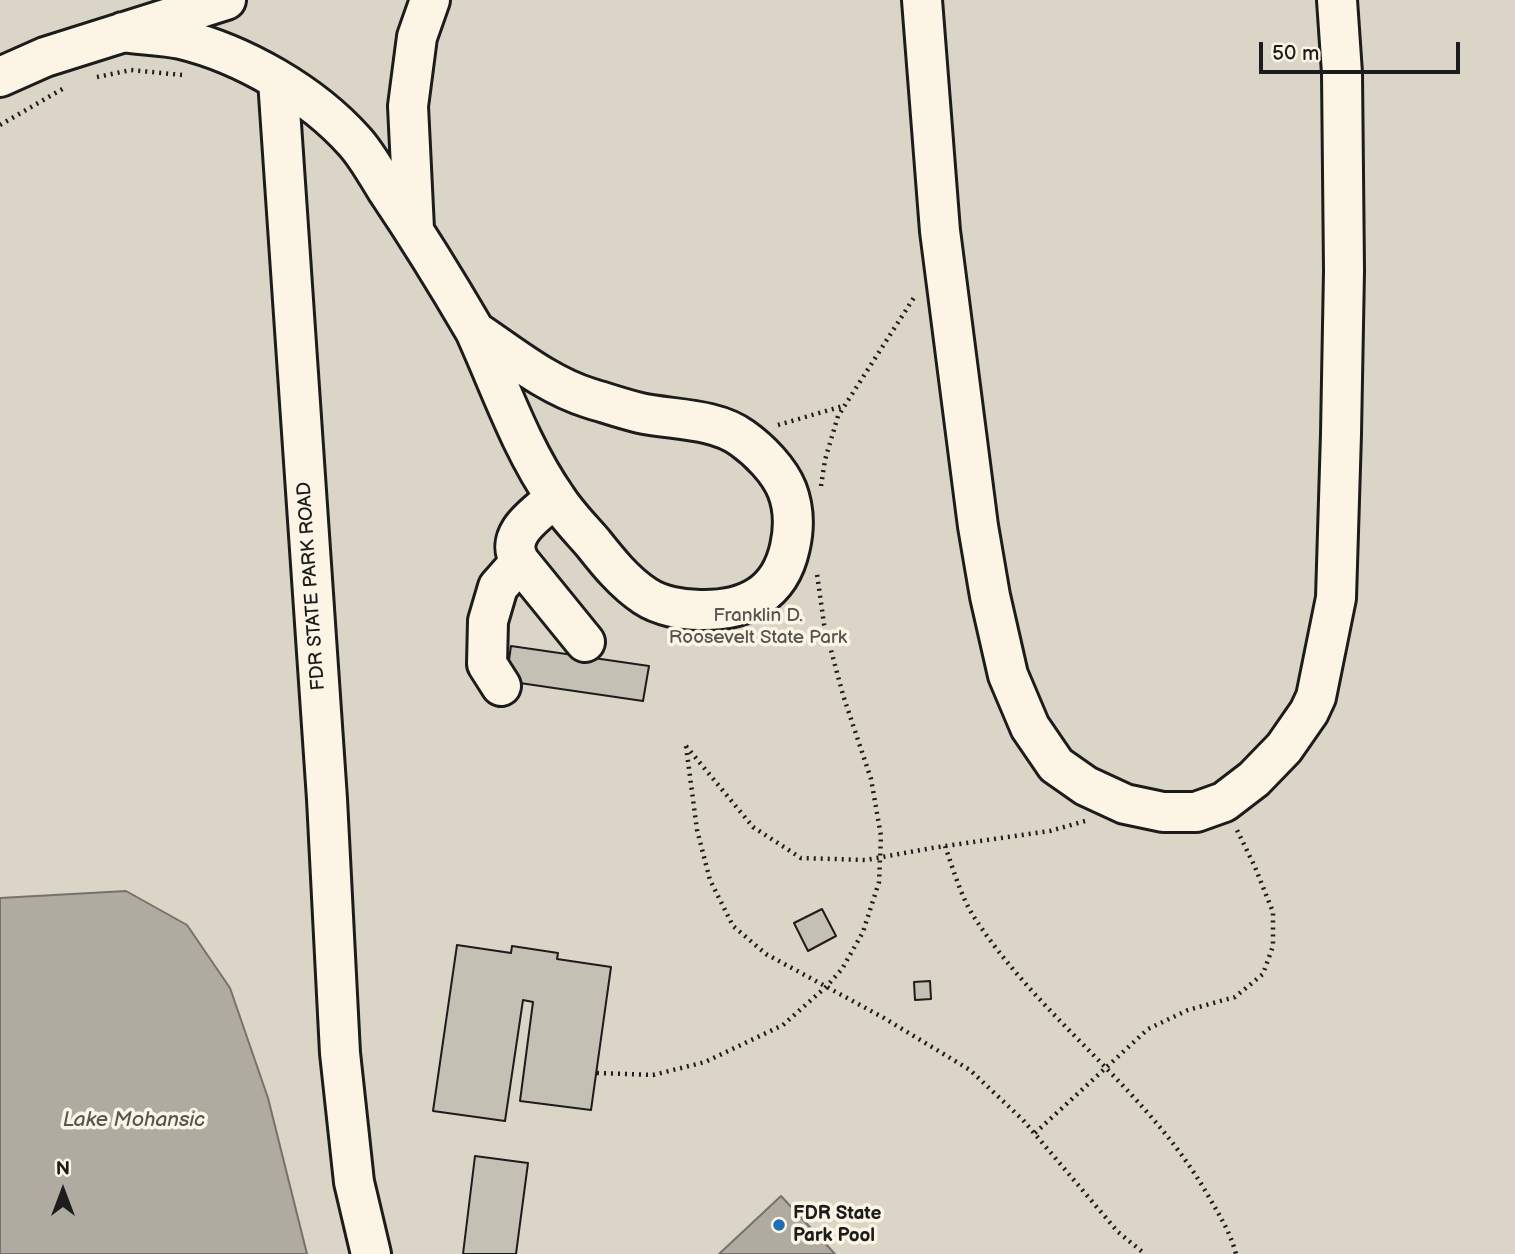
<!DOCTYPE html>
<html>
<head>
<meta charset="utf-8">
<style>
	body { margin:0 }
	#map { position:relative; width:1515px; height:1254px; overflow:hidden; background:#fcf5e5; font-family:"Balsamiq Sans",sans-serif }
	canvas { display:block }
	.north { position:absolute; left:28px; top:1156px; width:70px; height:70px; -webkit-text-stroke:5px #fcf5e5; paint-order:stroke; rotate:0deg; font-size:19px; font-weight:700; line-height:28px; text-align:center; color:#1c1c1c }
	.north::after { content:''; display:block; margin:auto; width:24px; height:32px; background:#1c1c1c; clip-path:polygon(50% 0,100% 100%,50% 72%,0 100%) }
	.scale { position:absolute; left:1259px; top:42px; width:201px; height:32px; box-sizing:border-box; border:4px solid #1c1c1c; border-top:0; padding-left:9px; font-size:21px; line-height:24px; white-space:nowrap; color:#1c1c1c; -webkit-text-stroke:5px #fcf5e5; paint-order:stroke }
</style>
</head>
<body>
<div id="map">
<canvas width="1515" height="1254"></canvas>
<div class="north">N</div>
<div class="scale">50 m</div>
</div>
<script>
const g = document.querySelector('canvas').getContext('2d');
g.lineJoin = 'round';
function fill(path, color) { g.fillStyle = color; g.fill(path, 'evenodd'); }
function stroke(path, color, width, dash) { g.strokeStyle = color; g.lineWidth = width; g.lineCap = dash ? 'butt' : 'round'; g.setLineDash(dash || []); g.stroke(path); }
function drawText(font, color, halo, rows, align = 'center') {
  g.font = font + ' "Balsamiq Sans",sans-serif'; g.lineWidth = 7; g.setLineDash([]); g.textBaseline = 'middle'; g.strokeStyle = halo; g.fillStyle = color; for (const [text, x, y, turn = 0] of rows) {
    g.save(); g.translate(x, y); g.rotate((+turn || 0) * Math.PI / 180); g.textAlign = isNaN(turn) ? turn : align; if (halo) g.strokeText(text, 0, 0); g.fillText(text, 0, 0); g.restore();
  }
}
fill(new Path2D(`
	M 0,0 L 1515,0 L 1515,1254 L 0,1254 Z`), '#dbd5c8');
const water = new Path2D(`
	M 126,891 L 187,925 L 230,988 L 268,1098 L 307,1254 L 0,1254 L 0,898 Z
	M 781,1196 L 835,1254 L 719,1254 Z`);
fill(water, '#b0aba1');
stroke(water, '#75726c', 2);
const building = new Path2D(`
	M 511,646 L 649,666 L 643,701 L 506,681 Z
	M 822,909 L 836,936 L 808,951 L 794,923 Z
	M 457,945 L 511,953 L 512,946 L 558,953 L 557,959 L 611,967 L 591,1110 L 520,1101 L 533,1002 L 523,1000 L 505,1121 L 433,1111 Z
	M 930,981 L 931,999 L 915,1000 L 914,982 Z
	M 475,1156 L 528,1163 L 516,1254 L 463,1254 Z`);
fill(building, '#c4c0b3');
stroke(building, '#1c1c1c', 2);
const minor = new Path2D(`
	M 922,0 L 940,231 L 978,526 L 990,596 L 1008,675 L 1030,727 L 1056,765 L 1086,786 L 1125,804 L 1163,812 L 1196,812 L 1224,802 L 1254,779 L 1284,748 L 1309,712 L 1316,697 L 1336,598 L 1341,434 L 1344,271 L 1342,73 L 1337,0
	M 123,32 C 142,35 163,35 181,39 C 243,54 312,94 354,141 C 367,155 377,174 387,190 C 418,236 447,283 475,331
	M 0,77 L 45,57 L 226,0
	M 278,80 L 327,799 L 340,1053 L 354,1182 L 371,1254
	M 414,229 L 408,106 L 417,37 L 430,0
	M 475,331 C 511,355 547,385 589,398 C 606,403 623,409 640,413 C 672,420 715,418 742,438 C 759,450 779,470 787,490 C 794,508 794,529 790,547 C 780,594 746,611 700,610 C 682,610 660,606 645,596 C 624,582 608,562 593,543 C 580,528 566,514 556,498 C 521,448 500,386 475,331 Z
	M 555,498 C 537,514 503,534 520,562 L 585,642
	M 501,686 L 487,664 L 488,621 L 498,587 L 520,562`);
stroke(minor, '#1c1c1c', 44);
stroke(new Path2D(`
	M 97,77 L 131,70 L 182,75
	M 0,125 L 66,87
	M 778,425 L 843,406
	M 821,486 L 825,460 L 838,416 L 915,296
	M 686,746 L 697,830 L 710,880 L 733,926 L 766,954 L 884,1018 L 970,1070 L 1023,1120 L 1118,1232 L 1145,1254
	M 686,746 L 753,827 L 801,858 L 866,860 L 932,848 L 1050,831 L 1085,821
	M 945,846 C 954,871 961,898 976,920 C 1042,1020 1145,1088 1206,1192 C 1218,1213 1230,1231 1236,1254
	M 597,1073 L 653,1075 L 705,1062 L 783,1025 L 827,986 L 842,969 L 863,932 L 879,882 L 881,836 L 871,779 L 843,695 L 824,624 L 817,574
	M 1035,1133 L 1148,1029 L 1188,1010 L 1235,997 L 1263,974 L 1273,946 L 1273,912 L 1255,867 L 1237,830`), '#1c1c1c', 4.5, [2, 5]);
stroke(minor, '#fcf5e5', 38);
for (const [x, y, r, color] of [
	[779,1225,7,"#1f6fb2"]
]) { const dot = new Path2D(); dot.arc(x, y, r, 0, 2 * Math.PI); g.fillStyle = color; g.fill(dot); stroke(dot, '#fcf5e5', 2.5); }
drawText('19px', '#1c1c1c', '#fcf5e5', [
	["FDR STATE PARK ROAD",312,586,-94]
]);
drawText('19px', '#555450', '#fcf5e5', [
	["Franklin D.",758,616],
	["Roosevelt State Park",758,638]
]);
drawText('bold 19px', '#1c1c1c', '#fcf5e5', [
	["FDR State",793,1214],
	["Park Pool",793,1236]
], 'left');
drawText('italic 21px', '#575551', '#fcf5e5', [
	["Lake Mohansic",134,1121]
]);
</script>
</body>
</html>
